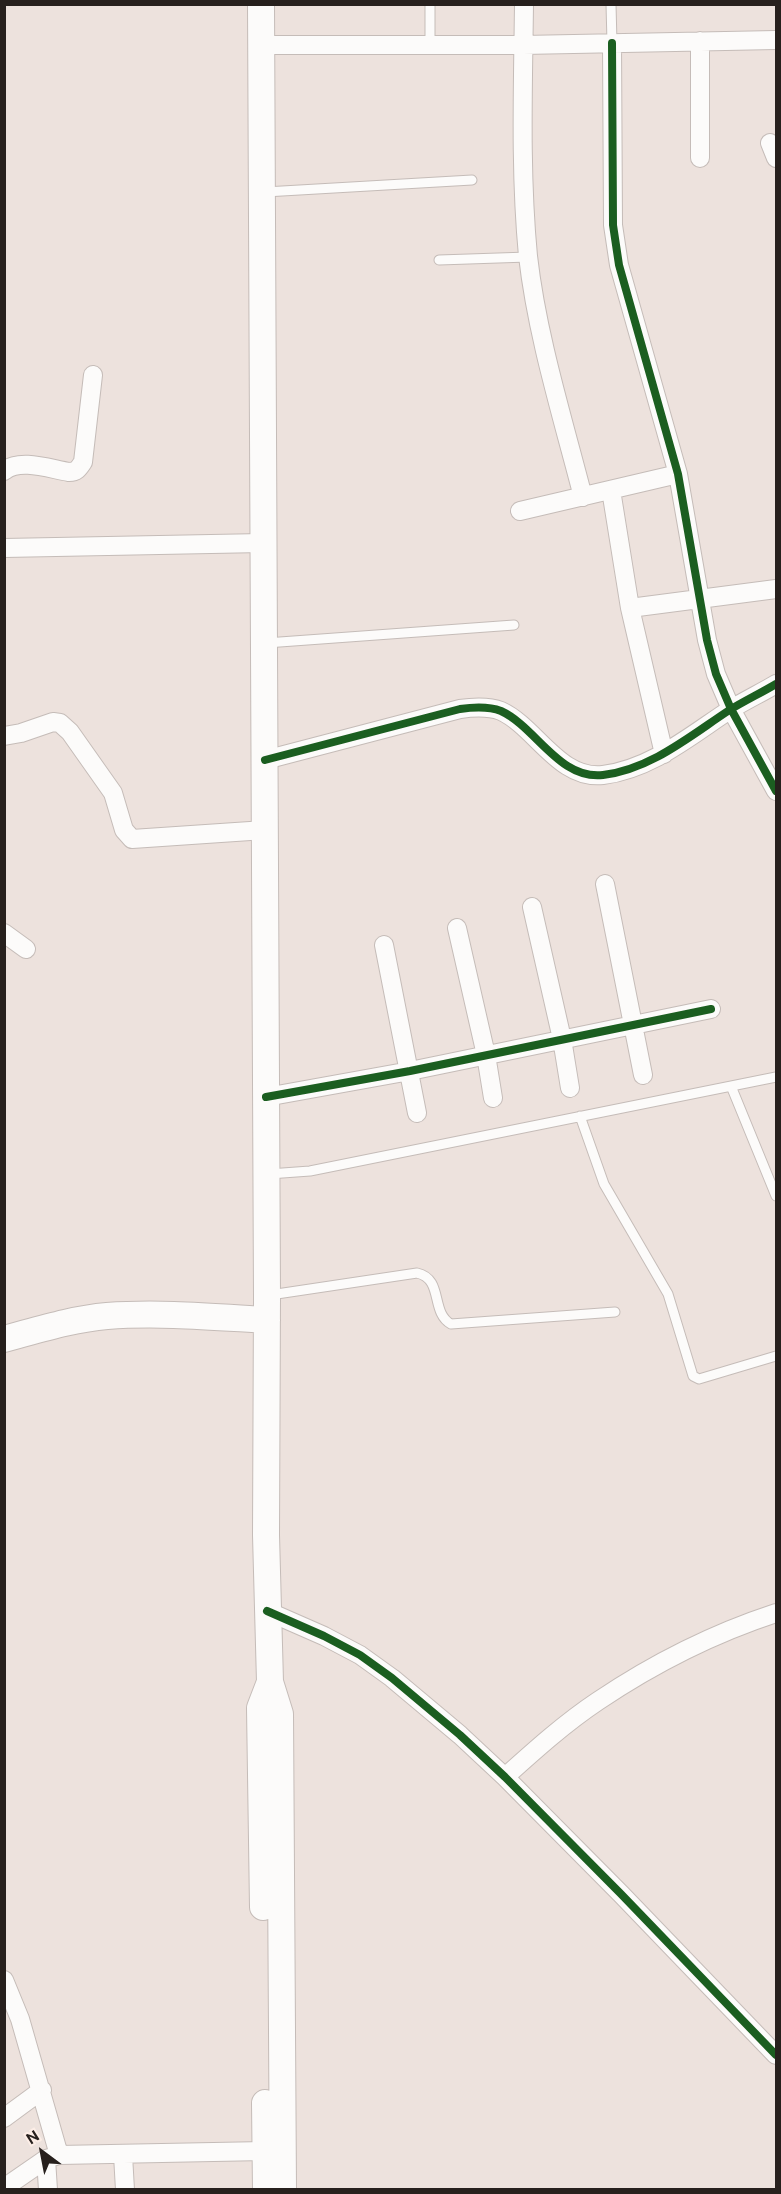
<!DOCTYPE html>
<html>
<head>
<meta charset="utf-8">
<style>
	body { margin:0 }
	#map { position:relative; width:781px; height:2194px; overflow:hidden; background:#ede2dd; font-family:Ubuntu,sans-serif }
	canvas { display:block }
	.frame { position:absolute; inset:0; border:6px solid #27201d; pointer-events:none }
	.north { position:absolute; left:12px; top:2122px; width:60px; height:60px; -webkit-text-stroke:4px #fdeee7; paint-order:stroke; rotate:328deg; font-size:16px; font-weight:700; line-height:24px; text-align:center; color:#27201d }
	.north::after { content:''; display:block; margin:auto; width:21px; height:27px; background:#27201d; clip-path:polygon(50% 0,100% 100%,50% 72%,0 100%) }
</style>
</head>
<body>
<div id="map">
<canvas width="781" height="2194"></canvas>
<div class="frame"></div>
<div class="north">N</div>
</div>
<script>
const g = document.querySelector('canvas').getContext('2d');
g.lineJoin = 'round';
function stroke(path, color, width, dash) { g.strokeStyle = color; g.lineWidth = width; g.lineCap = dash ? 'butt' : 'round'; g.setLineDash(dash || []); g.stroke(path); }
const lane = new Path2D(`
	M 430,4 L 430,45
	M 611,4 L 612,43
	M 265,192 L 472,180
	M 439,260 L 528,257
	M 266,643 L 514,625
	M 731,1086 L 776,1196
	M 580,1116 L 604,1184 L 668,1294 L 693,1376 L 699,1379 L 776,1356
	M 269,1174 L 310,1171 L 776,1077
	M 270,1295 L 417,1273 C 444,1279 430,1312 451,1324 L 615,1312`);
const street = new Path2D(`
	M 524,4 C 523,88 520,173 528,256 C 537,336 563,419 583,497
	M 700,41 L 700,158
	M 612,43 L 613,225 L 619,265 L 678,474 L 707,640 L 716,674 L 731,709 L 776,791
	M 261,45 L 523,45 L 776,40
	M 770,143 L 776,158
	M 4,471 C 20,458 50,469 69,472 C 77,472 79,468 83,462 L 93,375
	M 611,490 L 630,608 L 664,754
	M 520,511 L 678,474
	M 4,548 L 263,543
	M 630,608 L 776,589
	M 4,736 L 21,733 L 53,722 L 60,723 L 70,732 L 113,793 L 124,830 L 132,839 L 265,830
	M 265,760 L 460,709 C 474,707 488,706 501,711 C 536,727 559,780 603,775 C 651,769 690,736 728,711 C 744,701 761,693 776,684
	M 605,884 L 643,1075
	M 532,907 L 562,1039 L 570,1088
	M 457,928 L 486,1055 L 493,1098
	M 4,933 L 26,949
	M 384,945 L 417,1113
	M 266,1097 L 410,1071 L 711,1009
	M 267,1611 L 324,1636 L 360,1655 L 392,1678 L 460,1735 L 505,1777 L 621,1894 L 776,2055
	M 505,1777 C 535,1750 565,1723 598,1701 C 653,1664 715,1633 776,1613
	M 4,1980 L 20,2019 L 59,2155
	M 4,2118 L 42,2090
	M 123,2155 L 125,2190
	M 46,2159 L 48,2190
	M 4,2188 L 46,2159 L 59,2155 L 265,2151`);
const secondary = new Path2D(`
	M 261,4 L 267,1296 L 266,1535 L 270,1682 L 280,1714 L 283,2190
	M 4,1339 C 38,1330 72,1319 107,1316 C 160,1312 215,1317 267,1320
	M 263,1907 L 260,1708 L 270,1682
	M 265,2103 L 266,2190`);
stroke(lane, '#c5bcb8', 11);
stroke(street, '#c5bcb8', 20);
stroke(secondary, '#c5bcb8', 28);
stroke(lane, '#fcfbfa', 9);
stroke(street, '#fcfbfa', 18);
stroke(secondary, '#fcfbfa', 26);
stroke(new Path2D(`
	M 612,43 L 613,225 L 619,265 L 678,474 L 707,640 L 716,674 L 731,709 L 776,791
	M 265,760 L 460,709 C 474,707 488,706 501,711 C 536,727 559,780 603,775 C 651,769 690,736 728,711 C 744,701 761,693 776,684
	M 266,1097 L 410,1071 L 711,1009
	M 267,1611 L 324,1636 L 360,1655 L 392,1678 L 460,1735 L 505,1777 L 621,1894 L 776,2055`), '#1b5e20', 8);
</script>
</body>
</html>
